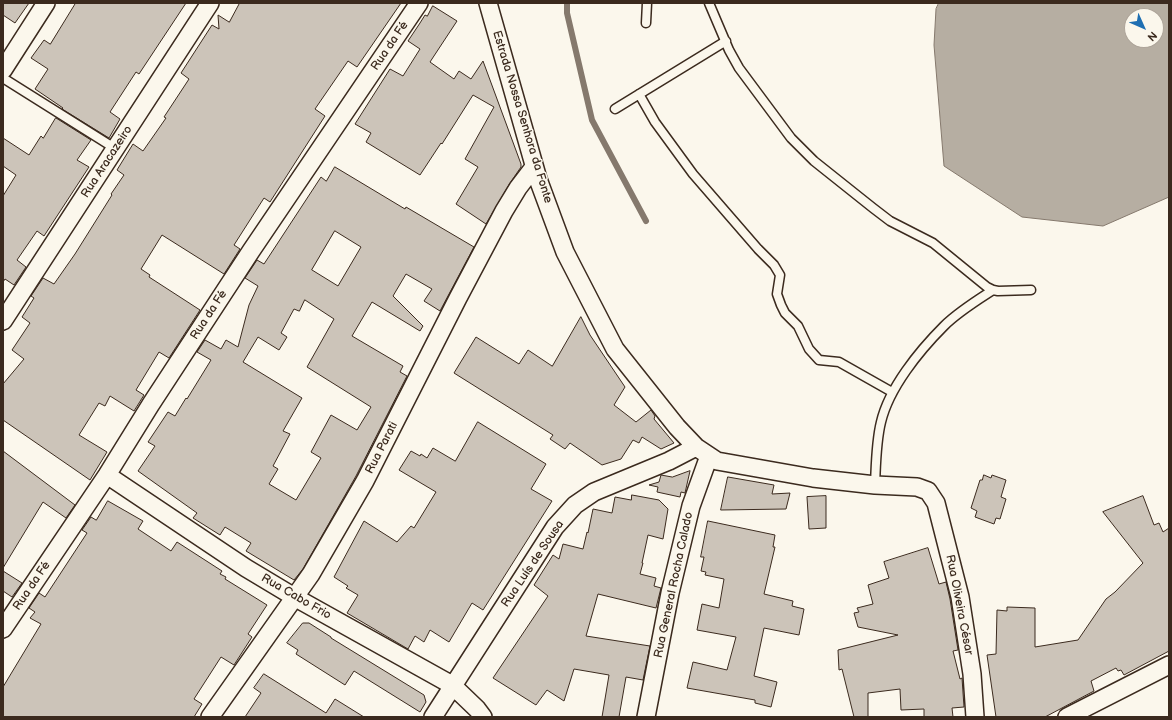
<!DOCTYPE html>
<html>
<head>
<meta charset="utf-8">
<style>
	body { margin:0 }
	#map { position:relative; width:1172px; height:720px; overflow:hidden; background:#fbf7ec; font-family:"Balsamiq Sans",sans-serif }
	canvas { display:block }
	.frame { position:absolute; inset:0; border:4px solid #3b2a1e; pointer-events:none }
	.north { position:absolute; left:1124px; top:8px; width:40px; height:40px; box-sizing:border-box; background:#fbf7ec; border:1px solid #aea59a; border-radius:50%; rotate:135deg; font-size:11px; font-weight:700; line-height:16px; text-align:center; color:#3b2a1e }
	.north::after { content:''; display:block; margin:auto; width:14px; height:18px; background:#1f6fb2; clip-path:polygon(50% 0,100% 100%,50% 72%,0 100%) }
</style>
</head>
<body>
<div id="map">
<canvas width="1172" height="720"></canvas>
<div class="frame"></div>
<div class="north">N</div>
</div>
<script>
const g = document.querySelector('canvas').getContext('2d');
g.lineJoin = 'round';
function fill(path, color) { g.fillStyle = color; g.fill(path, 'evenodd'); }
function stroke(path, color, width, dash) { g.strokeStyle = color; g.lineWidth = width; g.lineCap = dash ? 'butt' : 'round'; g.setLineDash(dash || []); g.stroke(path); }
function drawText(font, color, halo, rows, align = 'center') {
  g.font = font + ' "Balsamiq Sans",sans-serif'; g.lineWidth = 3; g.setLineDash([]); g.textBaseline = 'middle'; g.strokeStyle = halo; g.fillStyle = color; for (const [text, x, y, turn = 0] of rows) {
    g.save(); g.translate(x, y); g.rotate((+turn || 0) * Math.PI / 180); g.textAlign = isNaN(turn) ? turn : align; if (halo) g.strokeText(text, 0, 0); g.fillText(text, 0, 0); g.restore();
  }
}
const water = new Path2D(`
	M 939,3 L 1169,3 L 1169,197 L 1103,226 L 1022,217 L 944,166 L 934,45 L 936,9 ZM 1132,16 L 1156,16 L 1156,40 L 1132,40 Z`);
fill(water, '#b6aea2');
stroke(water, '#85796d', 1);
stroke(new Path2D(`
	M 567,3 L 567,13 L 592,120 L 646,221`), '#85796d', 6);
const building = new Path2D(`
	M 3,3 L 29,3 L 15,23 L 3,15 Z
	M 76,3 L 186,3 L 139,74 L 136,72 L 110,112 L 120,119 L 109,138 L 62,109 L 63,108 L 35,89 L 48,69 L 31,58 L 44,40 L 50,44 Z
	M 240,3 L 401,3 L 357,67 L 348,61 L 315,109 L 325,116 L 270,202 L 264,198 L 234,245 L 240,249 L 224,274 L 162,235 L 141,269 L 150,275 L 149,277 L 200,310 L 169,358 L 159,352 L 136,390 L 144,395 L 134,411 L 110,396 L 105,406 L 99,403 L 79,435 L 107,452 L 90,480 L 3,420 L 3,384 L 24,359 L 12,350 L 30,323 L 22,317 L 34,298 L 31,296 L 43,278 L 54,284 L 75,254 L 112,195 L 111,194 L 124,175 L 117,170 L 133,144 L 143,151 L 166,118 L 164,117 L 189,79 L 181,73 L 212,25 L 219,29 L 218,15 L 229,22 Z
	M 433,6 L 457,21 L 430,62 L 454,79 L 459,71 L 471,79 L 483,61 L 521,164 L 521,167 L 510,183 L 486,224 L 456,204 L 478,167 L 465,159 L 494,107 L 473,95 L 442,144 L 441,143 L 420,175 L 366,142 L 371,133 L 355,124 L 390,69 L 403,76 L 420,49 L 408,41 L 420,23 L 425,15 L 427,16 Z
	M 56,118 L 91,140 L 77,160 L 89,167 L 44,236 L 37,231 L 17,260 L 26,267 L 14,285 L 5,279 L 3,282 L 3,196 L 16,175 L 3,166 L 3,138 L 29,155 L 41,136 L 43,138 Z
	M 335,167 L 405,209 L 406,207 L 474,247 L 440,311 L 424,301 L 432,289 L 406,274 L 393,296 L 423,326 L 420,331 L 372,302 L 352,336 L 403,366 L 400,372 L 407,376 L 356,476 L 303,569 L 294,580 L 246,551 L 251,543 L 225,527 L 220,535 L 193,518 L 197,513 L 138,471 L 155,446 L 148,442 L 168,412 L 175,416 L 186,398 L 187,399 L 211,360 L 197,352 L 205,340 L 221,349 L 226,340 L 238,347 L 249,305 L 258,286 L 245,278 L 257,260 L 264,264 L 321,177 L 326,181 ZM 335,231 L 361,247 L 338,286 L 312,270 ZM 305,300 L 334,319 L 307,367 L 371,407 L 357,430 L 331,415 L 311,452 L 321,458 L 296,500 L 269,484 L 278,469 L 273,466 L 290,434 L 283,431 L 302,398 L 243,362 L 258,337 L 279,350 L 287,337 L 281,333 L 294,309 L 299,311 Z
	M 581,317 L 590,335 L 625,387 L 614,405 L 636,422 L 651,410 L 655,416 L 654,419 L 674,443 L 661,449 L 642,437 L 639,443 L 633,440 L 621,459 L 602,465 L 570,443 L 565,449 L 550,439 L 553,435 L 454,373 L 476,337 L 519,364 L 528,350 L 552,366 Z
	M 478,422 L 546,464 L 531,489 L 552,501 L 483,610 L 472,603 L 449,642 L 430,630 L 424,642 L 415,636 L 408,649 L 347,613 L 358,595 L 346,588 L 348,586 L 334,577 L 364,521 L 397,542 L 411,526 L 414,528 L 436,492 L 399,470 L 411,451 L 420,456 L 421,454 L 427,458 L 433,448 L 455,461 Z
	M 3,451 L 75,505 L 66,518 L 43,502 L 3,568 Z
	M 690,471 L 685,493 L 681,492 L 680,497 L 657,492 L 658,487 L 649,485 L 659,482 L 661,475 L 672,477 Z
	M 984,475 L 991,478 L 992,475 L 1006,480 L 1001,497 L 1006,499 L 1000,519 L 996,518 L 994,524 L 975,517 L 977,511 L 971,508 L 980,480 L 982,480 Z
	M 728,477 L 774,485 L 772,494 L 790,493 L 786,509 L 721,510 Z
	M 632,495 L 659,500 L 668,509 L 663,539 L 648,535 L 642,563 L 643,563 L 640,574 L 656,578 L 654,586 L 661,588 L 656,608 L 598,594 L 586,636 L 650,646 L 643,680 L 626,677 L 619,717 L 602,717 L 609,675 L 574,669 L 564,701 L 547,690 L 536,705 L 493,678 L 548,596 L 534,585 L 553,555 L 559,559 L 563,544 L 583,549 L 587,532 L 588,533 L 593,509 L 612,513 L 615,497 L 631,500 Z
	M 826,496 L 826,528 L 809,529 L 807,497 Z
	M 1143,496 L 1154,525 L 1159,523 L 1163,532 L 1169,528 L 1169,651 L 1124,675 L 1121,670 L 1118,671 L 1116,668 L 1091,681 L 1094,691 L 1045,717 L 996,717 L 987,655 L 996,654 L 997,610 L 1007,611 L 1007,607 L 1035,608 L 1035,647 L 1078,640 L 1106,599 L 1115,592 L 1143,563 L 1103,512 Z
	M 108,501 L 143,521 L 138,529 L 171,551 L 177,542 L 222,571 L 220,574 L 226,577 L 225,579 L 267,605 L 248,634 L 252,637 L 234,665 L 221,657 L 194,699 L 202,704 L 194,717 L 3,717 L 3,687 L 41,624 L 30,618 L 35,612 L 29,608 L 39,593 L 45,597 L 87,533 L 82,530 L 91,517 L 96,520 Z
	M 708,521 L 775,535 L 773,547 L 775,547 L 764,594 L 793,601 L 792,606 L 804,609 L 799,635 L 764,628 L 754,676 L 777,682 L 771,707 L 755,703 L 755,700 L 687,688 L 693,662 L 727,670 L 736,637 L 697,630 L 702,604 L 719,608 L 724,579 L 705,575 L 706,572 L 701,571 L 704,557 L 701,557 Z
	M 928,548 L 939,584 L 946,582 L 950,599 L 958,650 L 953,651 L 960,679 L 962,678 L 964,707 L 952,708 L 953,717 L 924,717 L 924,709 L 901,710 L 900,689 L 868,693 L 868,717 L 854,717 L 842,669 L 839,670 L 838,650 L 898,635 L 858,627 L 854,613 L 859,612 L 857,608 L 873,604 L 868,585 L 889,578 L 884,562 Z
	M 3,571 L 22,583 L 12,597 L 3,591 Z
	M 303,623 L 309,623 L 331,637 L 331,638 L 424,695 L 426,702 L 420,712 L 354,671 L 345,685 L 296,654 L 298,650 L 287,643 Z
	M 264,674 L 326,713 L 335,699 L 364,717 L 245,717 L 261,693 L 254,688 Z`);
fill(building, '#ccc4b9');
stroke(building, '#3b2a1e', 1);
const lane = new Path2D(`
	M 709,3 L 729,50 L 739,68 L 791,138 L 814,161 L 873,208 L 890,221 L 933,243 L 987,287 L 993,290 L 998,291 L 1031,290
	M 646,23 L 647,3
	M 3,78 L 116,149
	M 639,94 L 655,122 L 693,174 L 758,249 L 774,265 L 780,275 L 777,294 L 781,305 L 785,313 L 798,326 L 809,349 L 819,360 L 839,362 L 892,392
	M 615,109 L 726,41
	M 875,485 C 876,464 876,442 881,422 C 889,388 919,351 944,326 C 958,312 976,301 993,290`);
const street = new Path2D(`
	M 488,3 L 538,179 L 565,252 L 615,349 L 677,427 L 696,447 L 717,461 L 813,478 L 875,485 L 917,487 L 928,491 L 936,503 L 960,597 L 972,674 L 975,717
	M 3,70 L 46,3
	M 3,321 L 210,3
	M 107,475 L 246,568 L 296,598 L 452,685 L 477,709 L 483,717
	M 3,629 L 107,475 L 151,404 L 251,251 L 419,3
	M 210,717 L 311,574 L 365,481 L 458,298 L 504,211 L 518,188 L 534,167
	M 433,717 L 555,527 L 575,505 L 594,492 L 669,461 L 696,447
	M 646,717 L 670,593 L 691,506 L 709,456
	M 1067,717 L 1169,665`);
stroke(lane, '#3b2a1e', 11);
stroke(street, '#3b2a1e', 20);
stroke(lane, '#fbf7ec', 8);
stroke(street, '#fbf7ec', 17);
drawText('12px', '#3b2a1e', '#fbf7ec', [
	["Rua da Fé",390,46,-56],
	["Estrada Nossa Senhora da Fonte",522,117,73],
	["Rua Aracazeiro",107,162,-57],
	["Rua da Fé",209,315,-57],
	["Rua Parati",382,448,-63],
	["Rua Luís de Sousa",533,564,-56],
	["Rua General Rocha Calado",674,585,-78],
	["Rua da Fé",32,586,-56],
	["Rua Cabo Frio",296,597,30],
	["Rua Oliveira César",959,605,79]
]);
</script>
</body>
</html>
